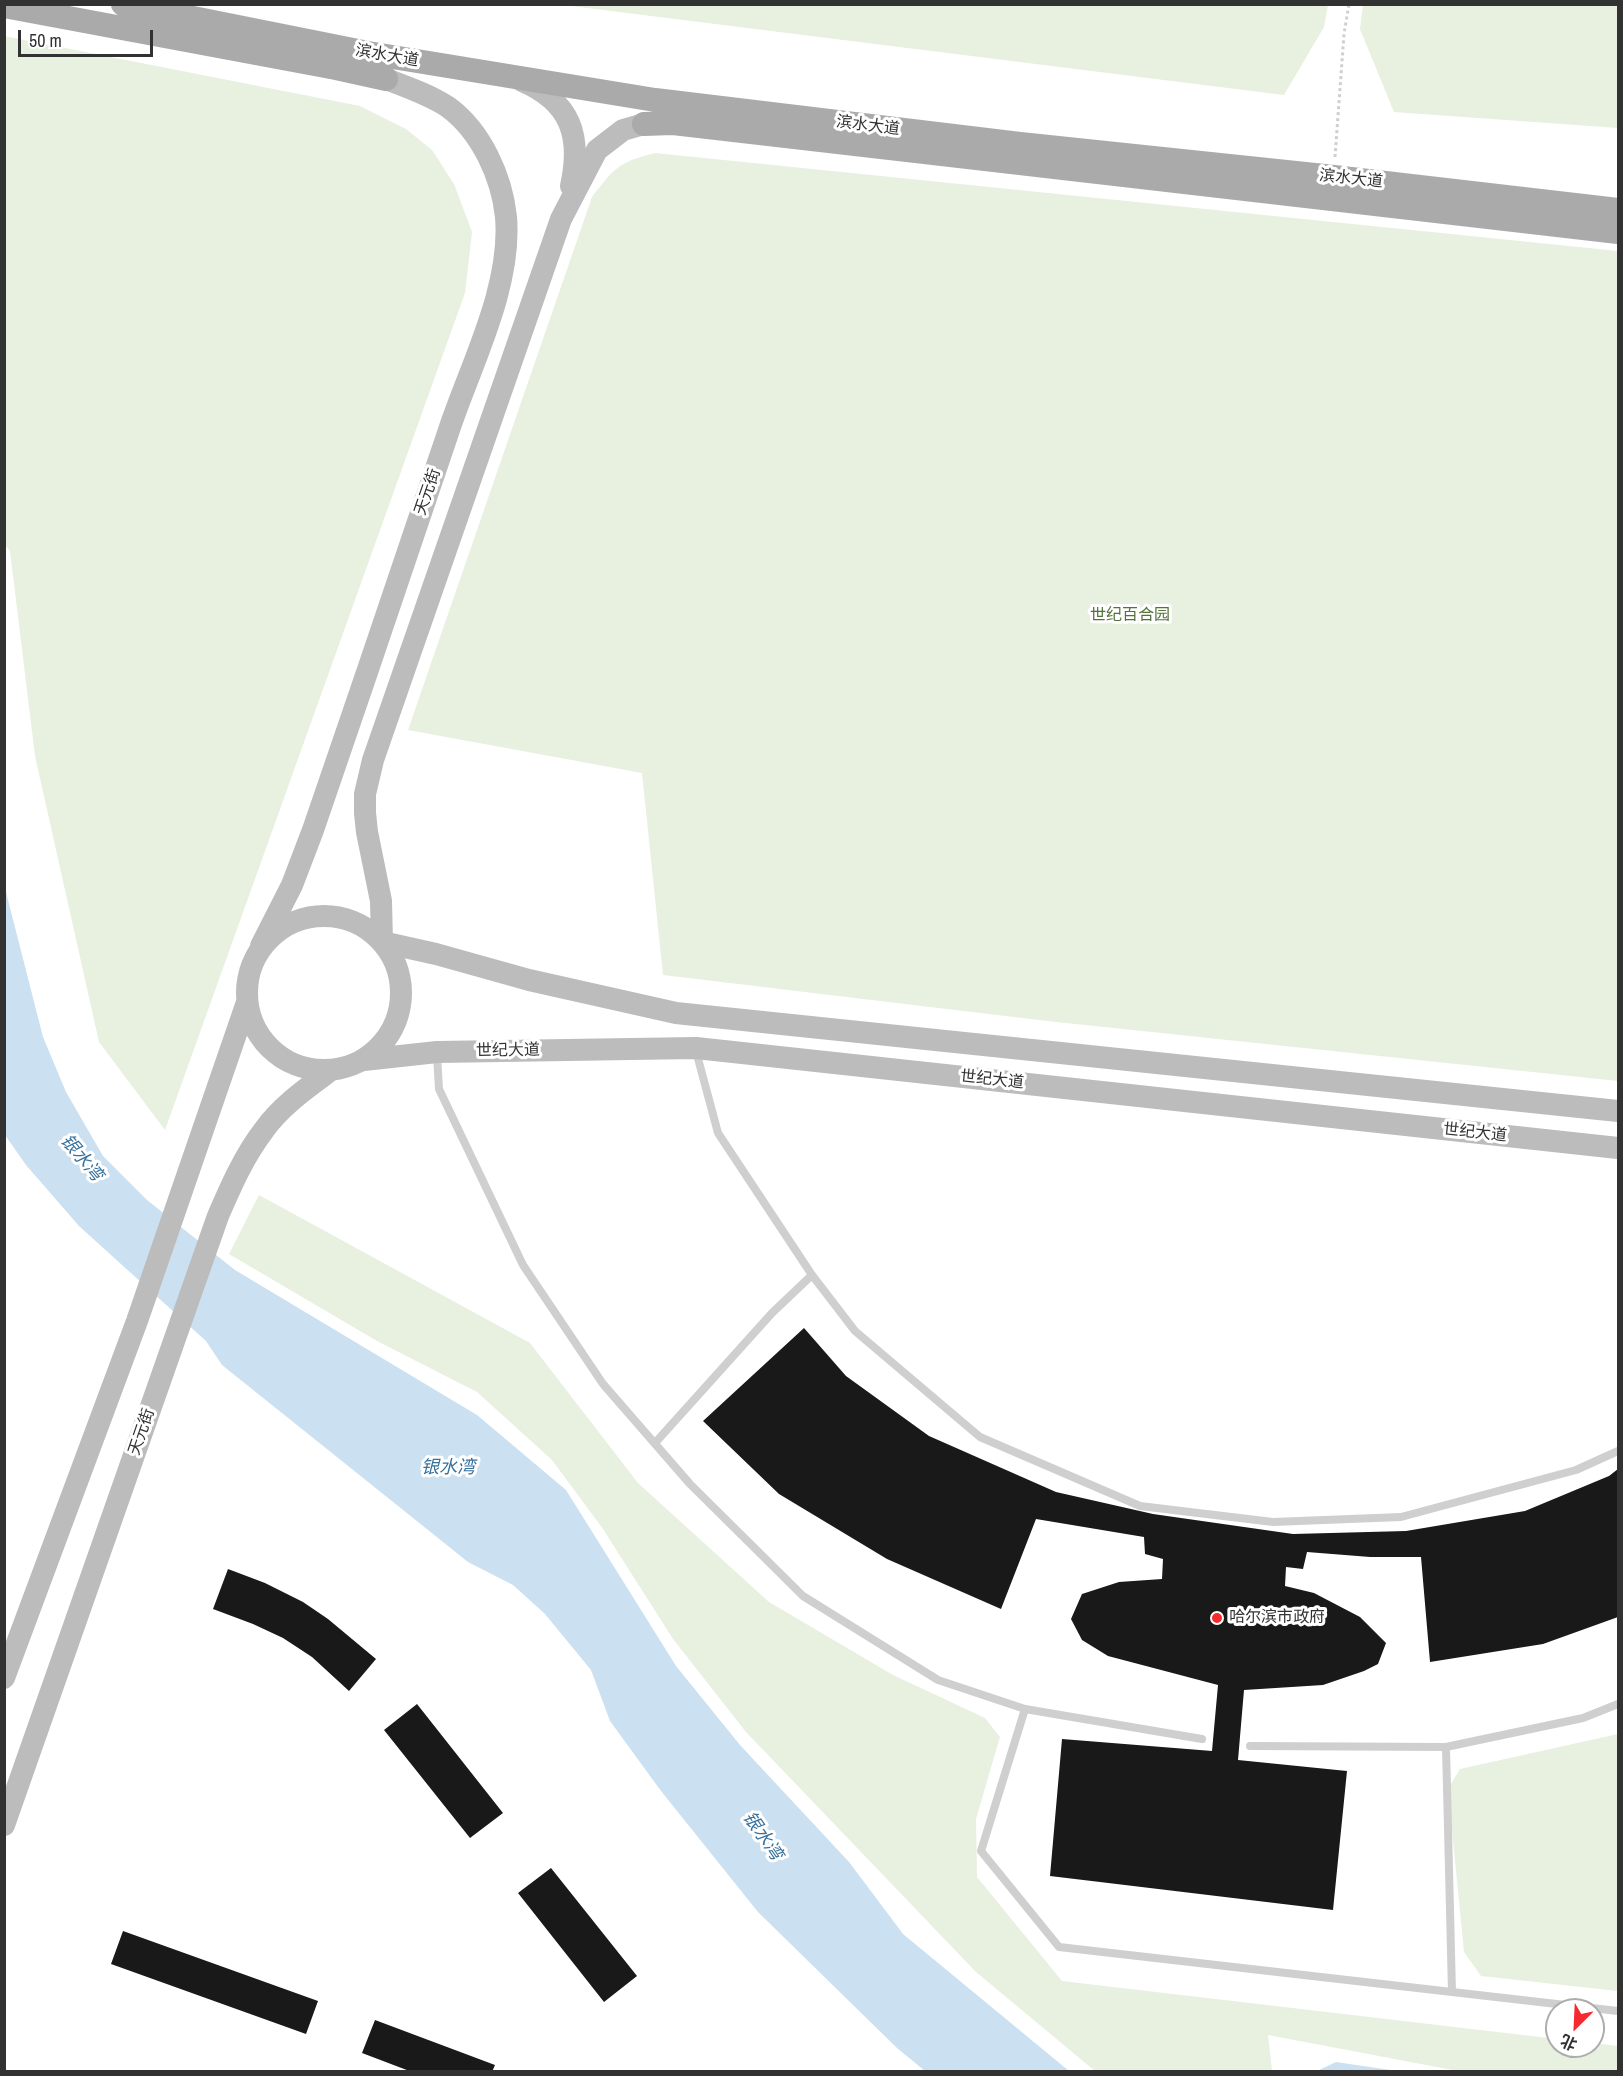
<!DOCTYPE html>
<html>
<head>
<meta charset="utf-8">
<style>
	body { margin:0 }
	#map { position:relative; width:1623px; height:2076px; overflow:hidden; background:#fff; font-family:"Archivo Narrow","Noto Sans SC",sans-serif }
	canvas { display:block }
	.frame { position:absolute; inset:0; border:6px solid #323232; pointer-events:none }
	.north { position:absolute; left:1545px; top:1998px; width:60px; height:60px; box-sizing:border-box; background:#fff; border:2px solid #adadad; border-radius:50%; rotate:204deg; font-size:16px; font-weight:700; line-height:24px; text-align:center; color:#323232 }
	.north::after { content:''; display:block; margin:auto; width:21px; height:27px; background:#f52930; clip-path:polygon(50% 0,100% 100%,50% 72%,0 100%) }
	.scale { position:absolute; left:18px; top:30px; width:135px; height:27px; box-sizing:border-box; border:3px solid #323232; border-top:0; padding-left:8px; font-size:18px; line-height:21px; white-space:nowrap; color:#323232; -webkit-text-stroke:4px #fff; paint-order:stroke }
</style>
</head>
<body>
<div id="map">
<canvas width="1623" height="2076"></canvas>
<div class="frame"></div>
<div class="north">北</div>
<div class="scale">50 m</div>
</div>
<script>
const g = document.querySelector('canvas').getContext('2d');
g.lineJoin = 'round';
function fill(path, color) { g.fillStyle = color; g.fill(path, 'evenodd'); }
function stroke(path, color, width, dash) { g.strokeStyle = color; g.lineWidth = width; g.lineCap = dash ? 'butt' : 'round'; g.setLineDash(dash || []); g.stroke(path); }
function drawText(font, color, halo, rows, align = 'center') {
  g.font = font + ' "Archivo Narrow","Noto Sans SC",sans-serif'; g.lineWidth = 6; g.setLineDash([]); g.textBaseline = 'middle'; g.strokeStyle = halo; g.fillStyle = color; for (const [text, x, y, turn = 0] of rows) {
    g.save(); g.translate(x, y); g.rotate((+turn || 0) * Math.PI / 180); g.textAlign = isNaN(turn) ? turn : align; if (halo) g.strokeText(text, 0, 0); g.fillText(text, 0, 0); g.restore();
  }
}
fill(new Path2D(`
	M 563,5 L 1328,4 L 1328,5 L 1324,27 L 1284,95 Z
	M 1363,5 L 1618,5 L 1618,128 L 1394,112 L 1360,29 Z
	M 4,36 L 360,106 L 406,129 L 432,150 L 454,184 L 472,232 L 465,293 L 165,1130 L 99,1042 L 35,756 L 10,551 L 4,544 Z
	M 655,153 L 1618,251 L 1618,1081 L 1047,1021 L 663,975 L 642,773 L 408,730 L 592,197 C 614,168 619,162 655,153 Z
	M 259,1195 L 530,1343 L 638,1483 L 769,1602 L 893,1675 L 985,1718 L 1000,1737 L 976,1819 L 977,1877 L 1062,1981 L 1557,2039 L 1557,2046 L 1593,2046 L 1593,2043 L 1618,2046 L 1618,2071 L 1458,2071 L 1268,2035 L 1272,2071 L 1095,2071 L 976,1972 L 746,1732 L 673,1639 L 603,1529 L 552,1460 L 477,1392 L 377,1341 L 229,1254 Z
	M 1618,1734 L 1618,1991 L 1481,1976 L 1464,1952 L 1448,1789 L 1460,1769 Z`), '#e8f0e0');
fill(new Path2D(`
	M 4,880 L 7,896 L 43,1037 L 66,1092 L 103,1156 L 147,1200 L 235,1270 L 477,1415 L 566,1490 L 676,1666 L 740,1745 L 849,1862 L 903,1934 L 1069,2071 L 925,2071 L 897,2048 L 758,1912 L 661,1791 L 610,1721 L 591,1670 L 545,1614 L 513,1585 L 468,1562 L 222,1365 L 206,1341 L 79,1226 L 26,1165 L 5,1135 Z
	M 1336,2062 L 1397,2071 L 1317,2071 Z`), '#cbe0f0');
fill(new Path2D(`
	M 804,1328 L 846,1376 L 929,1436 L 1056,1492 L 1153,1514 L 1293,1534 L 1406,1531 L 1525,1511 L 1609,1476 L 1618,1469 L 1618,1617 L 1543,1644 L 1430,1662 L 1421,1557 L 1370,1557 L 1307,1552 L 1303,1569 L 1286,1567 L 1285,1586 L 1314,1593 L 1360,1617 L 1386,1643 L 1378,1664 L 1364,1671 L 1323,1685 L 1244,1690 L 1238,1760 L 1347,1771 L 1333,1910 L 1050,1876 L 1062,1739 L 1212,1751 L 1218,1685 L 1108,1656 L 1082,1640 L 1071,1619 L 1082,1594 L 1119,1582 L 1162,1579 L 1163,1559 L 1145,1554 L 1144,1537 L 1036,1519 L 1001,1609 L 887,1559 L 779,1494 L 703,1421 Z
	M 228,1569 L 265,1583 L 303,1602 L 328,1619 L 376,1659 L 349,1691 L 312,1657 L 283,1638 L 253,1624 L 213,1609 Z
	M 417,1704 L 503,1813 L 470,1838 L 384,1730 Z
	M 551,1868 L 637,1976 L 604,2002 L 518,1893 Z
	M 123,1931 L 318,2001 L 306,2034 L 111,1964 Z
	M 375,2020 L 495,2065 L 492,2072 L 412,2072 L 362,2053 Z`), '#191919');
stroke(new Path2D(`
	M 1335,157 L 1344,34 L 1349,4`), '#cfcfcf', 3, [3, 3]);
stroke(new Path2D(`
	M 696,1051 L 718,1133 L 812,1275 L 855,1331 L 980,1437 L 1140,1506 L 1273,1522 L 1401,1517 L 1576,1470 L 1618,1451
	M 437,1055 L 439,1089 L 523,1265 L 603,1384 L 690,1484 L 803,1596 L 938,1680 L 1025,1709 L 1202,1739
	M 655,1443 L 772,1313 L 812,1275
	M 1025,1709 L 981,1851 L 1059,1947 L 1618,2011
	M 1250,1746 L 1446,1747 L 1583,1718 L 1618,1704
	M 1446,1747 L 1452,1992`), '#cfcfcf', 8);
stroke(new Path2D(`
	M 522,81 C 571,102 582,136 571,186
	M 644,124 L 623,130 L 597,150 L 561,219 L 373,760 L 365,794 L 365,813 L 367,832 L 381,901 L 382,942 L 436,954 L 529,980 L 676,1013 L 1618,1111
	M247 993a77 77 0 1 1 154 0a77 77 0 1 1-154 0Z
	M 261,946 L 292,885 L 313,830 C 359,697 404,563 449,430 C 471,364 512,287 506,217 C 502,177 481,131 448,107 C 430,95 407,87 386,79
	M 364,1060 L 437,1052 L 696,1048 L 1618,1148
	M 4,1678 L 137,1321 L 246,1005
	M 4,1825 L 218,1216 C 231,1186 244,1156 264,1130 C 281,1106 307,1088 330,1071`), '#bcbcbc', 22);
stroke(new Path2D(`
	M 123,4 L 368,53 L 655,100 L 1020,144 L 1334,177 L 1618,210
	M 4,6 L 336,68 L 386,79
	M 644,124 L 673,123 L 1618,232`), '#aaa', 24);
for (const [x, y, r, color] of [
	[1217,1618,6,"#f52930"]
]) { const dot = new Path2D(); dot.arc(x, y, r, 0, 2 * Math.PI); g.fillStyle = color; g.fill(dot); stroke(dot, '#fff', 2); }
drawText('16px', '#323232', '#fff', [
	["滨水大道",387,56,10],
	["滨水大道",868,126,7],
	["滨水大道",1351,179,6],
	["天元街",428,492,-71],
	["世纪大道",508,1051,-1],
	["世纪大道",992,1080,6],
	["世纪大道",1475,1133,6],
	["天元街",142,1432,-71]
]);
drawText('16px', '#53733a', '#fff', [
	["世纪百合园",1130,616]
]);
drawText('16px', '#323232', '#fff', [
	["哈尔滨市政府",1229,1618]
], 'left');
drawText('italic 18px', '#37729d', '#fff', [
	["银水湾",81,1158,50],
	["银水湾",448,1468],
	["银水湾",762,1836,55]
]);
</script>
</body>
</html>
